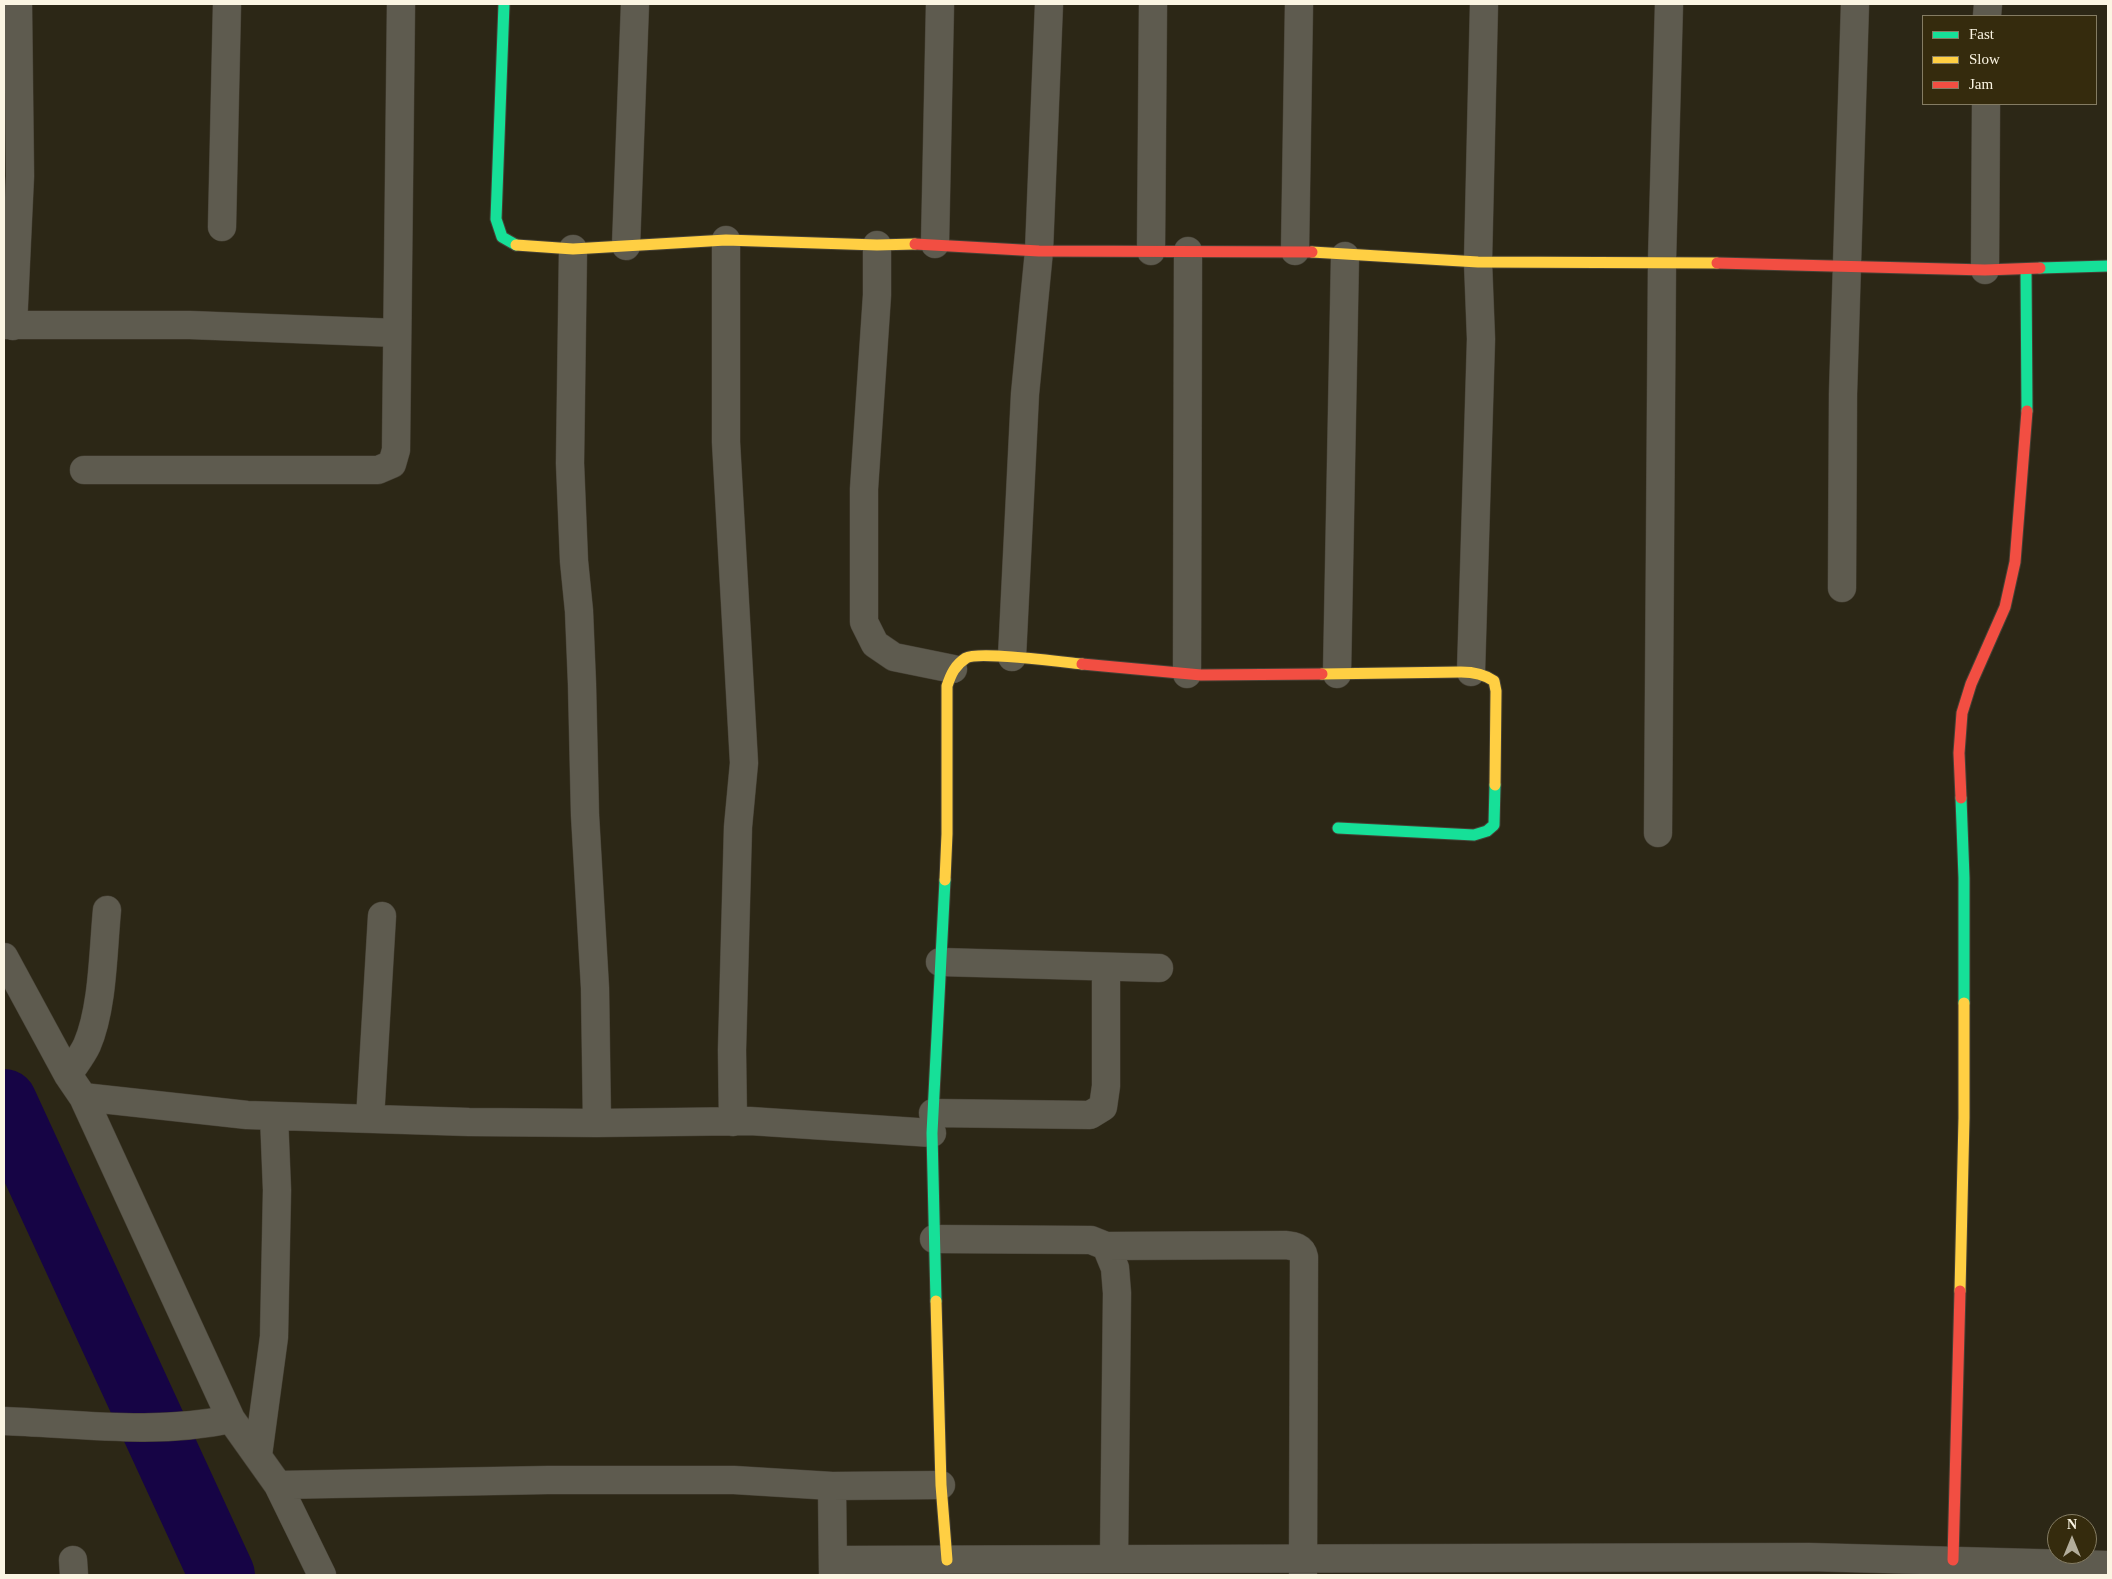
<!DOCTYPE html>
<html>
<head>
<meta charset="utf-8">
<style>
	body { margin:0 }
	#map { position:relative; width:2112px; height:1579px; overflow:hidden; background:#2c2716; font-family:Georgia,serif }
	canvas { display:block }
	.frame { position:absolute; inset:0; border:5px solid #fbf5e3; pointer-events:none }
	.legend { position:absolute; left:1922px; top:15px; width:175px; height:90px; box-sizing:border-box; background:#352b0d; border:1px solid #847c63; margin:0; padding:6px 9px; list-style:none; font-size:15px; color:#fbf5e3 }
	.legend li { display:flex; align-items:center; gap:10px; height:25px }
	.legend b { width:25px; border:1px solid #847c63 }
	.north { position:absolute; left:2047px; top:1514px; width:50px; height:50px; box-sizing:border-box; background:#352b0d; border:1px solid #847c63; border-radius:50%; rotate:0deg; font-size:14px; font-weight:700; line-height:20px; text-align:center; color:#fbf5e3 }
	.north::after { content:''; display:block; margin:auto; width:18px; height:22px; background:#b3ad9b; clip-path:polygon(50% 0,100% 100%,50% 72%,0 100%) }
</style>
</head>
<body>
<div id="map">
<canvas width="2112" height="1579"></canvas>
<div class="frame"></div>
<ul class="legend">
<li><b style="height:6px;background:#16e098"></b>Fast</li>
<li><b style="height:6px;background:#ffcf43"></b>Slow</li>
<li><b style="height:6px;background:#f24e42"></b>Jam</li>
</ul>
<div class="north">N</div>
</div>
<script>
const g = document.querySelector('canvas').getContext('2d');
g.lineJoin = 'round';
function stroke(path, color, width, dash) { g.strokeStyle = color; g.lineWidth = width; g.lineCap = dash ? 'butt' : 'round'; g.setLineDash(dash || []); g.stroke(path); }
stroke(new Path2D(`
	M 4,1102 L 222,1575`), '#160445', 66);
const street = new Path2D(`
	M 1987,16 L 1988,4
	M 222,227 L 227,4
	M 726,240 L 726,442 L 744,763 L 738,827 L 732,1050 L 733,1122
	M 935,244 L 940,4
	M 877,245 L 877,295 L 864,489 L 864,622 L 875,644 L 894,657 L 953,669
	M 626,246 L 635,4
	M 573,249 L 570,463 L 574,561 L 579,611 L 582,684 L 585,815 L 595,988 L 597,1123
	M 1151,251 L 1153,4
	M 1295,251 L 1299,4
	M 1985,270 L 1986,104
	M 4,325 L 190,325 L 397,333
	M 13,326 L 20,176 L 18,4
	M 84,470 L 378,470 L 392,464 L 396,450 L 401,4
	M 1842,588 L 1843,394 L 1855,4
	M 1012,657 L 1025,394 L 1039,251 L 1049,4
	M 1471,672 L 1481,339 L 1478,262 L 1484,4
	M 1187,674 L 1188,251
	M 1337,674 L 1345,256
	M 1658,833 L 1662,261 L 1669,4
	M 4,957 L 68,1075 L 83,1097 L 231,1419 L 278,1485 L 322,1575
	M 940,962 L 1159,968
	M 68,1075 C 74,1065 82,1056 87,1045 C 103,1008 103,951 107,910
	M 83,1097 L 247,1115 L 469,1122 L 597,1123 L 750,1121 L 932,1133
	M 933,1113 L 1090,1115 L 1103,1107 L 1106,1086 L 1106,967
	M 370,1119 L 382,916
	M 934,1239 L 1091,1240 L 1106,1246 L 1115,1268 L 1117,1293 L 1114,1559
	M 1106,1246 L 1285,1245 C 1294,1246 1302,1247 1304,1257 L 1303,1575
	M 4,1421 C 80,1424 156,1435 231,1419
	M 258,1455 L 274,1337 L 277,1190 L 274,1116
	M 278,1485 L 548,1480 L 734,1480 L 832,1486 L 941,1485
	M 832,1486 L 833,1575
	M 73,1560 L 74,1575
	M 833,1560 L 1809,1557 L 2108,1565`);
const fast = new Path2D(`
	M 504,4 L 496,219 L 502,237 L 516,245
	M 2040,268 L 2108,266
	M 2026,270 L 2027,411
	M 1961,798 L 1964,878 L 1964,1003
	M 1338,828 L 1474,835 L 1487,831 L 1494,825 L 1495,785
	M 936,1301 L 932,1133 L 945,880`);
const slow = new Path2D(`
	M 516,245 L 573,249 L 726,240 L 877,245 L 915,244
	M 1312,252 L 1478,262 L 1717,263
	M 1322,674 L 1461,672 C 1473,672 1484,674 1494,681 L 1496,691 L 1495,785
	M 945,880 L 947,834 L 947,686 C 951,674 955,665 966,658 C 978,651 1063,662 1082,664
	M 1960,1291 L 1964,1118 L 1964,1003
	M 936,1301 L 941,1485 L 947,1560`);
const jam = new Path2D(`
	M 915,244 L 1039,251 L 1312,252
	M 1717,263 L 1985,270 L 2040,268
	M 1082,664 L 1201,675 L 1322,674
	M 1961,798 L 1959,753 L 1962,713 L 1971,684 L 2005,607 L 2015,562 L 2027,411
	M 1953,1560 L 1960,1291`);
stroke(street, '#464135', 29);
stroke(fast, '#464135', 13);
stroke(slow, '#464135', 13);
stroke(jam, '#464135', 13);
stroke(street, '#5e5b4f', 28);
stroke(fast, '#16e098', 11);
stroke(slow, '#ffcf43', 11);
stroke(jam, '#f24e42', 11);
</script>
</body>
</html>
